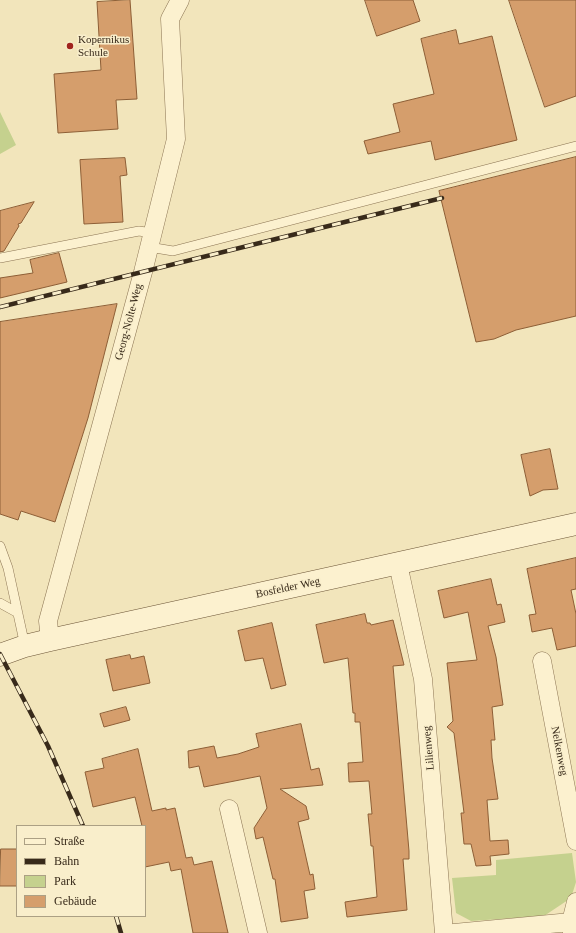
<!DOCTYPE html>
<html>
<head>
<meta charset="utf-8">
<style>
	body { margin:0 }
	#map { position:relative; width:576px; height:933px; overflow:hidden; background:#f2e5bb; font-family:Georgia,serif }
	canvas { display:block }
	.legend { position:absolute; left:16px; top:825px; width:130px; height:92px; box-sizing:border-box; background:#f9eecb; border:1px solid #aca084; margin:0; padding:5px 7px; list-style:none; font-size:12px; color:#382a1a }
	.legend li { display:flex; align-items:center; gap:8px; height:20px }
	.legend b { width:20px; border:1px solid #aca084 }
</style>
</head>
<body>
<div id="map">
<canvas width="576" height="933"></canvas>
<ul class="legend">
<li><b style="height:5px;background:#fcf1cf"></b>Straße</li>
<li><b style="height:5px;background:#382a1a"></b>Bahn</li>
<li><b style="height:11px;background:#c5d18e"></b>Park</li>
<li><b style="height:11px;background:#d59e6c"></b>Gebäude</li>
</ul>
</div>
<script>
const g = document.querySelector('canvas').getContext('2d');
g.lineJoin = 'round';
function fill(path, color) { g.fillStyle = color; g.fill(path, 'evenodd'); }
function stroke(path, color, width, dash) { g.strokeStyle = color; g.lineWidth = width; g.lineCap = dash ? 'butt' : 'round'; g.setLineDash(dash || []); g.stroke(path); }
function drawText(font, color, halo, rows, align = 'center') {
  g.font = font + ' Georgia,serif'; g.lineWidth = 3; g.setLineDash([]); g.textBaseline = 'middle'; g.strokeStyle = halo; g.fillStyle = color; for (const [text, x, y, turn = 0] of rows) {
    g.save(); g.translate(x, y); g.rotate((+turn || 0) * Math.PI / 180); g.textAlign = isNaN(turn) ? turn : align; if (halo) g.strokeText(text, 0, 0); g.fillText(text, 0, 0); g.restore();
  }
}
fill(new Path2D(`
	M 0,112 L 16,145 L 0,154 Z
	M 572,853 L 576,882 L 571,898 L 544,916 L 471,921 L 456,913 L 452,878 L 496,875 L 496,860 Z`), '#c5d18e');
const building = new Path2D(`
	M 130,0 L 137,99 L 116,100 L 118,129 L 58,133 L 54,74 L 101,70 L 97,2 Z
	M 365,0 L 413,0 L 420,21 L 377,36 Z
	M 509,0 L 576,0 L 576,96 L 545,107 Z
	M 456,30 L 459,44 L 492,36 L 517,140 L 435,160 L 431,141 L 368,154 L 364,141 L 400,132 L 393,104 L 434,94 L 421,39 Z
	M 576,157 L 576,316 L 516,330 L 494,339 L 476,342 L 439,191 Z
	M 125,158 L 127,175 L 120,176 L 123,222 L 84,224 L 80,160 Z
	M 34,202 L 21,223 L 18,224 L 19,226 L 4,251 L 0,252 L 0,211 Z
	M 59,253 L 67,282 L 0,298 L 0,278 L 33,273 L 30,260 Z
	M 117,304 L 88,418 L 55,522 L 21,511 L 18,520 L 0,514 L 0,322 Z
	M 550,449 L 558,489 L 543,490 L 530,496 L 521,455 Z
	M 576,558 L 576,589 L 571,590 L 576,614 L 576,646 L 557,650 L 552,628 L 532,632 L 529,615 L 536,614 L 527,569 Z
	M 491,579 L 497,605 L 501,604 L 505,622 L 488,626 L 496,657 L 503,705 L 492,707 L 495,740 L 491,740 L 492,758 L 498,799 L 487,800 L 490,841 L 508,840 L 509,854 L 490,856 L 491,865 L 476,866 L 471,844 L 464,844 L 461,813 L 464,813 L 454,733 L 447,727 L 453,721 L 447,663 L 477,660 L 468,612 L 444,618 L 438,591 Z
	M 365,614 L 367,623 L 370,623 L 371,625 L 393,620 L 404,665 L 393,666 L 409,851 L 409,859 L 403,859 L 407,910 L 347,917 L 345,902 L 377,897 L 373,846 L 371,846 L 368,814 L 372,814 L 369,781 L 349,782 L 348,763 L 363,762 L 360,722 L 355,722 L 355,713 L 353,713 L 348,658 L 324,663 L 316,625 Z
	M 272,623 L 286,685 L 271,689 L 263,658 L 245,661 L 238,631 Z
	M 130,655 L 131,659 L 144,656 L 150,683 L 113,691 L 106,660 Z
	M 126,707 L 130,720 L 104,727 L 100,714 Z
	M 301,724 L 311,770 L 319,768 L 323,785 L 280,789 L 306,806 L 309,819 L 298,822 L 310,875 L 313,874 L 315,889 L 304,891 L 308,918 L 281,922 L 275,879 L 273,879 L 263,837 L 256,839 L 254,828 L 267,808 L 260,776 L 204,787 L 199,766 L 189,768 L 188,751 L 214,746 L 217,758 L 238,754 L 259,747 L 256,734 Z
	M 138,749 L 152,811 L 166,808 L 166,810 L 175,808 L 186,858 L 192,857 L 194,865 L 212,861 L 228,933 L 193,933 L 181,869 L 171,871 L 169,862 L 145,867 L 145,826 L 142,826 L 135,797 L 93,807 L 85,772 L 104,768 L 102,759 Z
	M 1,849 L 17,849 L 17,886 L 0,886 Z`);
fill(building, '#d59e6c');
stroke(building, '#8d5e36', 1);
const lane = new Path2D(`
	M 149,247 L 173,251 L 576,146
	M 0,258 L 139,231 L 152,233
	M 0,546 L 8,568 L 25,646
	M 0,603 L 18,613`);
const street = new Path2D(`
	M 398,564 L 423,679 L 444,933
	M 50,640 L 48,621 L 143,272 L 176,139 L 170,19 L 180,0
	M 542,661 L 576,841
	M 229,809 L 258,933
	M 454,933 L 571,922
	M 572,933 L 571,922 L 576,902`);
const secondary = new Path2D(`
	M 0,655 L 25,646 L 50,640 L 576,524`);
stroke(lane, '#8b7453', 10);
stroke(street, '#8b7453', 19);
stroke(secondary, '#6c5537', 23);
stroke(lane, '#fcf1cf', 9);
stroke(street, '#fcf1cf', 18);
stroke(secondary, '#fcf1cf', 22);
const rail = new Path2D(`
	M 0,307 L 442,198
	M 0,654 L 48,746 L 83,826
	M 116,916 L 121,933`);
stroke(rail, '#382a1a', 4.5);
stroke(rail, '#f9eecb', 3, [9]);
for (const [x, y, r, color] of [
	[70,46,4,"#a0231d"]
]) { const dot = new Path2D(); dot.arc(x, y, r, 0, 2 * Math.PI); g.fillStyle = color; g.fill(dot); stroke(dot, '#f9eecb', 1.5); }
drawText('11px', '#382a1a', '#f9eecb', [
	["Kopernikus",78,40],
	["Schule",78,53]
], 'left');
drawText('11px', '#382a1a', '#f9eecb', [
	["Georg-Nolte-Weg",129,322,-75],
	["Bosfelder Weg",288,588,-12],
	["Lilienweg",429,748,-95],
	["Nelkenweg",559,751,79]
]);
</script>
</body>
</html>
